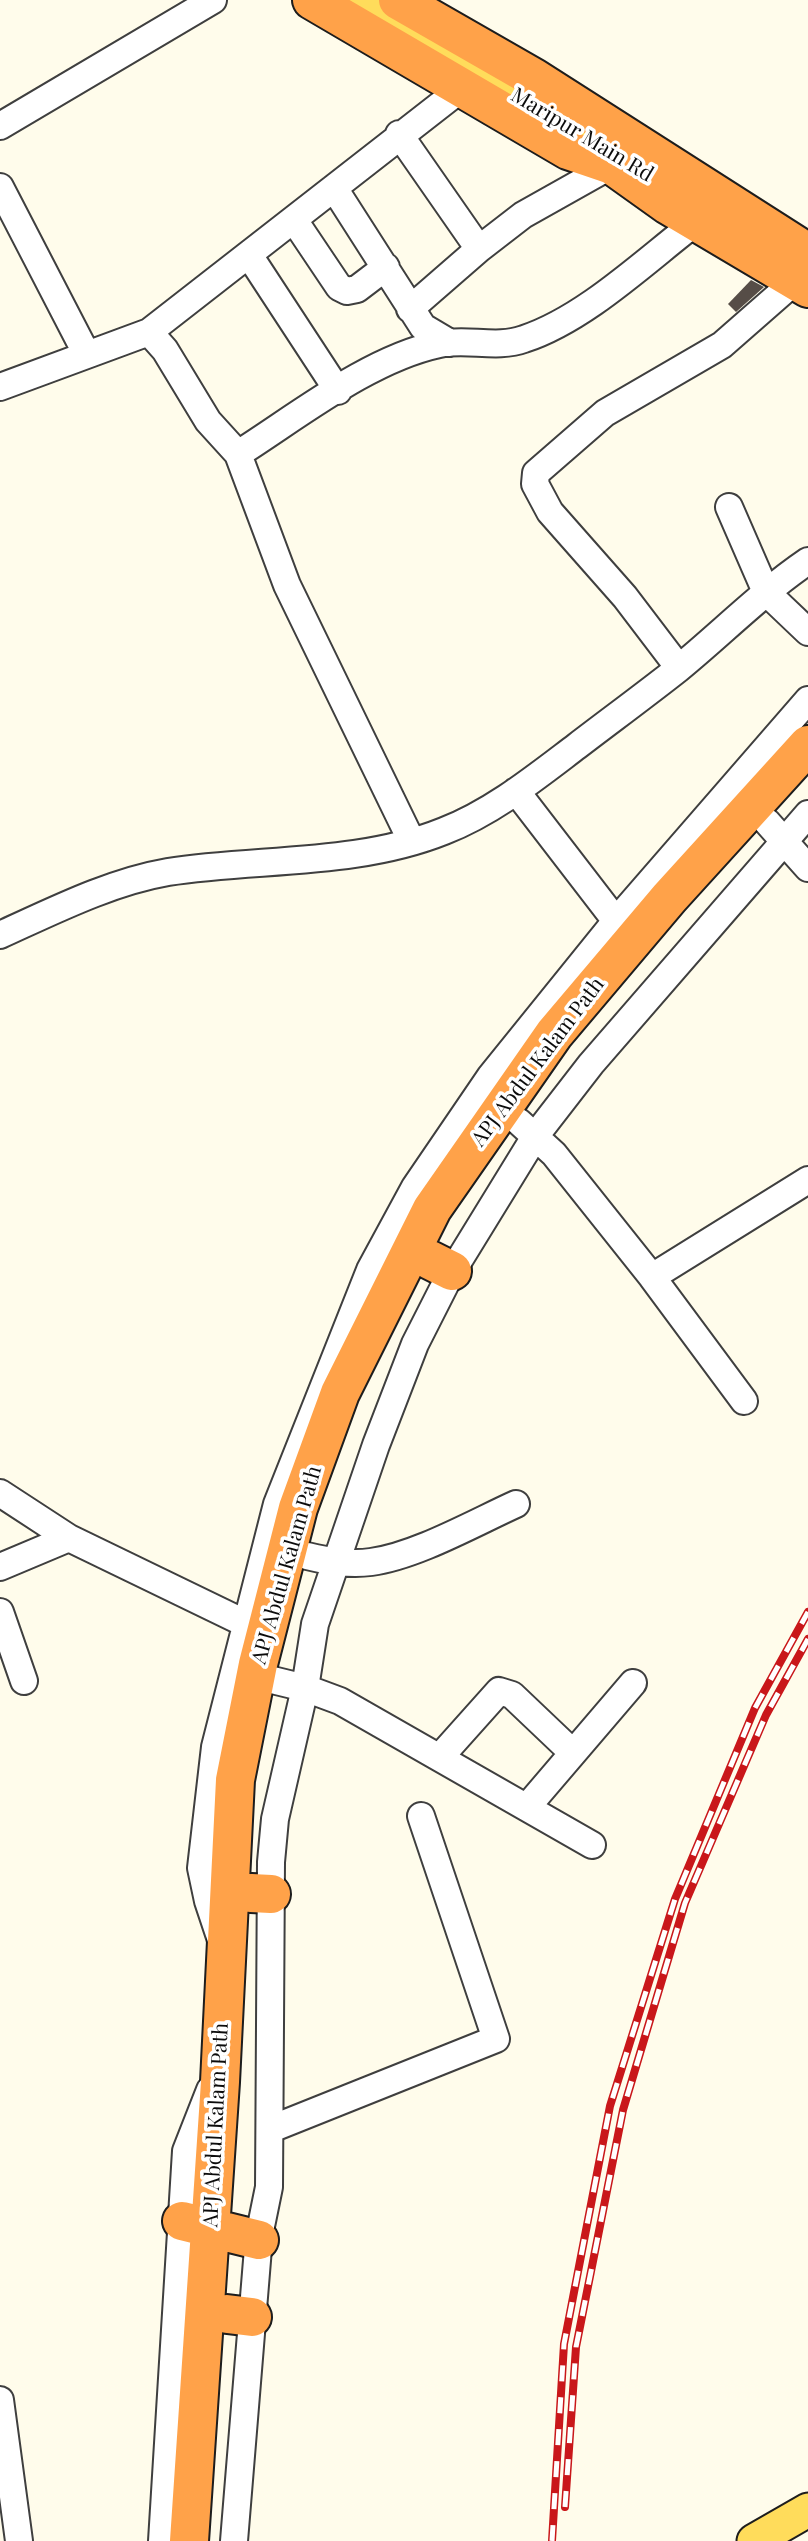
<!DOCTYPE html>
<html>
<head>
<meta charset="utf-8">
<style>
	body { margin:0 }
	canvas { display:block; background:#fffceb }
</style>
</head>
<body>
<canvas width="808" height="2541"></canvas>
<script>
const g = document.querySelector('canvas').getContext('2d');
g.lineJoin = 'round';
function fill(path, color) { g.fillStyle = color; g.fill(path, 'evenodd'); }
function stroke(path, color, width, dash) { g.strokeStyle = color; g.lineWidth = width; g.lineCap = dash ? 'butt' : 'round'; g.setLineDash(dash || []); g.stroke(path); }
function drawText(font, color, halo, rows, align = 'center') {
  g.font = font + ' "Playfair Display",serif'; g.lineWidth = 7; g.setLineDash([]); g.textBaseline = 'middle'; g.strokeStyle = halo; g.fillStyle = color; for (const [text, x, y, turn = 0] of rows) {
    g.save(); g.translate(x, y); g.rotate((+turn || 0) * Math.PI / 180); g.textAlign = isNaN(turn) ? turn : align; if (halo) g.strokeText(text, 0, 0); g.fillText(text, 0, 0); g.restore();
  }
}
fill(new Path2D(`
	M 751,280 L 764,287 L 736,312 L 728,304 Z`), '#564d47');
const minor = new Path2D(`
	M 0,126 L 213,0
	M 399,134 L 479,249
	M 0,187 L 87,355
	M 334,188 L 423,327 L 450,343
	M 294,220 L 339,287 L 347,291 L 357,289 L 386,267
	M 249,255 L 338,391
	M 410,309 L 479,249 L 523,215 L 612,165
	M 149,332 L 165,350 L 208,421 L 238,454 L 287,585 L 411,840
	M 0,387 L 149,332 L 462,88
	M 238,454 C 298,416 369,359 439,344 C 467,338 497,349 524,339 C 585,319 645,261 696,222
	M 729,507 L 766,592 L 808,632
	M 679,668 L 625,597 L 550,512 L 535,484 L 536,473 L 605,413 L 722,345 L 795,281
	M 516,791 L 616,921
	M 767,822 L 808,868
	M 0,935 C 53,911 110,882 168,872 C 259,858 357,866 444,831 C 493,812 536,777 577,746 C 611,720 645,695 678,669 C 722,633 761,593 808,561
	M 519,1122 L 554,1154 L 652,1277 L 744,1401
	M 652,1277 L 808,1180
	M 0,1493 L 69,1538
	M 307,1556 C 328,1561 349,1565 371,1562 C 416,1556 474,1523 516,1504
	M 0,1567 L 69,1538 L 259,1630
	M 0,1612 L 24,1681
	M 256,1676 L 305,1688 L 340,1701 L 592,1845
	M 440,1757 L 499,1691 L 512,1695 L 573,1753
	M 527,1807 L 633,1683
	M 221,1940 L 208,1901 L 201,1868 L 215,1747 L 277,1504 L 370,1270 L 415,1187 L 490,1077 L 616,921 L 808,700
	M 271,2129 L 496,2039 L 421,1816
	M 0,2400 L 19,2541
	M 162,2541 L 186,2151 L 210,2090
	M 234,2541 L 259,2236 L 269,2187 L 271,1862 L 275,1819 L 305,1688 L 315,1624 L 376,1445 L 415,1344 L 450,1275 L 536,1135 L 591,1064 L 808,814`);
const major = new Path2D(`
	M 350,0 L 573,127 L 627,162
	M 754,2541 L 808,2510`);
const highway = new Path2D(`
	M 312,0 L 568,150 L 612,165 L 668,205 L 808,288
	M 398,0 L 534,78 L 808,253
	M 430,1260 L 452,1271
	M 251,1893 L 271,1894
	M 182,2221 L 259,2240
	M 227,2314 L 252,2317
	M 189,2541 L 220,2082 L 235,1780 L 258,1664 L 298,1508 L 340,1393 L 432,1209 L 554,1034 L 669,898 L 808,745`);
stroke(minor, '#3f3f3f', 30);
stroke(major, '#1d1d1d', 37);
stroke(highway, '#1d1d1d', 42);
stroke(minor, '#fff', 26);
stroke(major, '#ffdc5b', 33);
stroke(highway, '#ffa249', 38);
const rail = new Path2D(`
	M 565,2507 L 576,2347 L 623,2110 L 685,1903 L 766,1715 L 808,1639
	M 552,2541 L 564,2344 L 610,2106 L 675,1899 L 755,1708 L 808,1612`);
stroke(rail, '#c9171a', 8);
stroke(rail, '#fff', 5, [16]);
drawText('21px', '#0c0c0c', '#fff', [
	["Maripur Main Rd",582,135,31],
	["APJ Abdul Kalam Path",538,1062,-53],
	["APJ Abdul Kalam Path",287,1565,-74],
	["APJ Abdul Kalam Path",216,2125,-87]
]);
</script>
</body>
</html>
